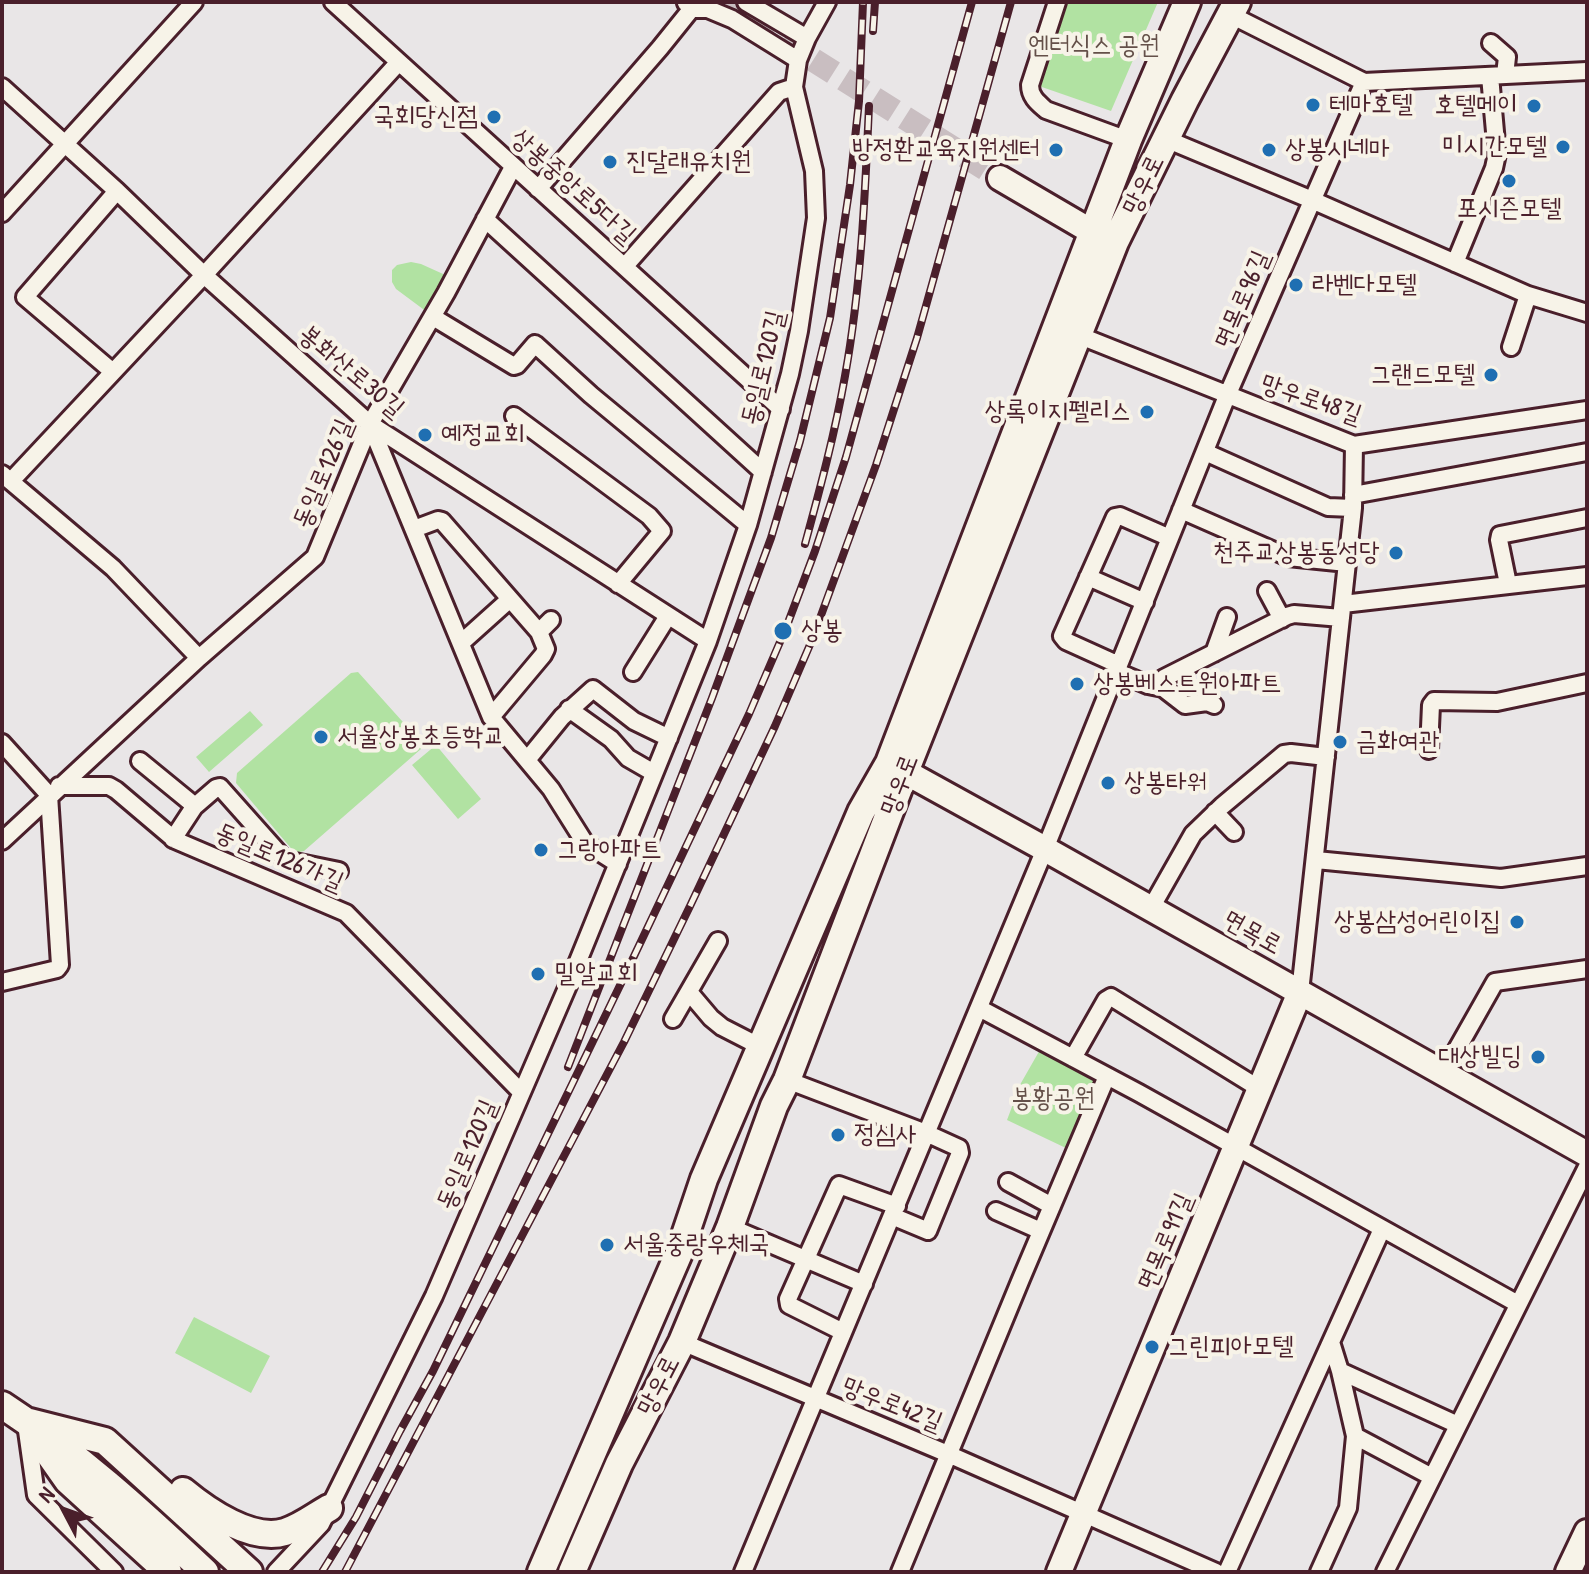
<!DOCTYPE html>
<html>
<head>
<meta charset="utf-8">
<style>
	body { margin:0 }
	#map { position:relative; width:1589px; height:1574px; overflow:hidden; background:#e9e6e7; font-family:"Patrick Hand",sans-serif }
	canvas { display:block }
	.frame { position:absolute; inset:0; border:4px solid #4a1f2b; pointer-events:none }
	.north { position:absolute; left:24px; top:1470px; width:80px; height:80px; -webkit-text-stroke:6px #f7f3e8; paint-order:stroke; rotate:311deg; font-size:22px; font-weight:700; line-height:32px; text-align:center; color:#4a1f2b }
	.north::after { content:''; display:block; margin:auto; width:28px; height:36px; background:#4a1f2b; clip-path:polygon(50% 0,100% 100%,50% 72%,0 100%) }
</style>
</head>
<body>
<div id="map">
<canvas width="1589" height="1574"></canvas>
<div class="frame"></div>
<div class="north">N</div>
</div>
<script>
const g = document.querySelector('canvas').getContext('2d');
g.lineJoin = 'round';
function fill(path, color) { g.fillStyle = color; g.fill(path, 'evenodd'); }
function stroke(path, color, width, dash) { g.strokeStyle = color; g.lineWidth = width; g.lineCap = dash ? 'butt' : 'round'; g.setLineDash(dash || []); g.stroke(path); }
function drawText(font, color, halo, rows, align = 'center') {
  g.font = font + ' "Patrick Hand","Poor Story",sans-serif'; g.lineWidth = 8; g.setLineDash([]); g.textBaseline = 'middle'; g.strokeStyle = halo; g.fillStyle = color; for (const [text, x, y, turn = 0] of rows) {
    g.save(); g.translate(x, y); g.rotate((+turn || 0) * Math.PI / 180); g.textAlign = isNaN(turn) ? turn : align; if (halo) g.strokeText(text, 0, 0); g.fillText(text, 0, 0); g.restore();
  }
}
fill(new Path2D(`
	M 1064,2 L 1158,2 L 1111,111 L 1039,86 Z
	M 411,262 L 421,264 L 452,278 L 431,315 L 396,289 L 392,282 L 392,270 L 397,265 Z
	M 358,672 L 420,741 L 421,749 L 304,851 L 295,853 L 236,783 L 237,773 L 351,673 Z
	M 250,711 L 263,725 L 209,772 L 196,757 Z
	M 436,745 L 481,799 L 458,819 L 412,765 Z
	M 1041,1048 L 1102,1078 L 1068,1149 L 1007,1120 L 1021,1083 Z
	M 194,1317 L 270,1356 L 251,1393 L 175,1353 Z`), '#b1e2a2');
stroke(new Path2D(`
	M 722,2 L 1000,178`), '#c9bec1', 24, [24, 12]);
const street = new Path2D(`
	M 333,2 L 781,409
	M 746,2 L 807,38
	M 1057,2 L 1030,85 C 1030,97 1038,103 1046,110 L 1128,140
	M 686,3 L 697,9 L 708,9 L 732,19 L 798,60
	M 1231,15 L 1364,82 L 1587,71
	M 1491,43 L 1507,57 L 1505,75
	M 2,87 L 117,191 L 204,275 L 370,424 L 708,641
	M 1166,139 L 1312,200 L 1528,295 L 1587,313
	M 538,189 L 660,48 L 693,7
	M 2,213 L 194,2
	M 485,219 L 763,472
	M 1455,263 L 1494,168 L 1497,154 L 1490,76
	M 625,266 L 779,92 L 794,87
	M 433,317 L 514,366 L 517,365 L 535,344 L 591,395 L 748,525
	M 1078,335 L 1354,445 L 1587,410
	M 1511,347 L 1528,295
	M 113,372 L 25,297 L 117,191
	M 514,416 L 649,516 L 662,531 L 618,584
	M 370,424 L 491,717 L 551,789 L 585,843 L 618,864
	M 1205,452 L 1328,507 L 1353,508
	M 2,474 L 113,568 L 199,658
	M 11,481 L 204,275 L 399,62
	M 1353,495 L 1587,452
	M 1181,510 L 1288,557 L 1347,563
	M 414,529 L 438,520 L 442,521 L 539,632 L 546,649 L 543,655 L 491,717
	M 1088,577 L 1145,602
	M 1508,584 L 1499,540 L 1500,535 L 1587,518
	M 1267,591 L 1282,619
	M 1343,604 L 1587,576
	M 539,632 L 551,620
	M 461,643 L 510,599
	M 1214,653 L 1227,617
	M 1119,665 L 1066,641 L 1062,636 L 1115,517 L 1120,516 L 1170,538
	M 633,672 L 668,616
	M 1117,672 L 1148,685 L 1163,688 L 1185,705 L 1207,702 L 1214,705
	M 1155,685 L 1164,678 L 1287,616 L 1294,614 L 1341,618
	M 569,709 L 611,739 L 628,758 L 654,773
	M 2,743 L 49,795 L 60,965 L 57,969 L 2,982
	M 1429,750 L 1431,705 L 1434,701 L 1497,702 L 1587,683
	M 527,760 L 562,717 L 593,689 L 634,721 L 669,738
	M 140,761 L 195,806
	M 59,786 L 109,786 L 116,790 L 175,840 L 346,913 L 521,1092
	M 1215,812 L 1234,832
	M 173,839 L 194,807 L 216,788 L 220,787 L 285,860 L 339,871
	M 2,841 L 199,658 L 315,557 L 370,424 L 446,293 L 513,167
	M 1316,860 L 1501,878 L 1587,866
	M 1151,908 L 1193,834 L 1222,806 L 1284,754 L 1291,753 L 1326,757
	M 689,992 L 711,1018 L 722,1027 L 761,1047
	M 1300,992 L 1353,508 L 1354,445
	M 979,1008 L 1139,1093 L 1518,1304
	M 673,1019 L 718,941
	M 1073,1058 L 1106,1000 L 1111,997 L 1260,1089
	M 1444,1072 L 1495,982 L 1587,969
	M 787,1080 L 926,1133 L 959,1148 L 960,1153 L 928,1231 L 892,1216
	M 1008,1182 L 1052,1206
	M 996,1211 L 1041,1231
	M 730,1227 L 864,1284
	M 843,1332 L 789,1305 L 788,1299 L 839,1185 L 897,1206
	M 682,1342 L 948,1454 L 1216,1572
	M 1340,1371 L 1458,1425
	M 27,1431 L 36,1495 L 114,1572
	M 1355,1436 L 1432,1477
	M 276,1572 L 321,1524 L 434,1296 L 570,981 L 708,641 L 748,525 L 790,374 L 799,331 L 816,218 L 814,171 L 794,87 L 798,60 L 807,38 L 827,2
	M 743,1572 L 1045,849 L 1227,396 L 1364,82
	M 900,1572 L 1021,1279 L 1107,1076
	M 1227,1572 L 1382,1229
	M 1319,1572 L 1348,1508 L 1355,1436 L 1340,1371 L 1331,1342
	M 1385,1572 L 1587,1167`);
const secondary = new Path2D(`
	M 1000,178 L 1094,233 L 1109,240
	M 889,763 L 1045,849 L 1587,1154
	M 1059,1572 L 1300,992
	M 1568,1572 L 1587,1532`);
const primary = new Path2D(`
	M 2,1405 C 79,1455 139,1510 205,1572
	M 26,1421 L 105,1441 L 249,1572
	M 37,1437 L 68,1481 L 168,1572
	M 183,1491 C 207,1511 252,1542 285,1532 C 301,1527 315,1516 329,1508
	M 541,1572 L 679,1253 L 704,1179 L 861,812 L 889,763 L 1128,140 L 1187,2
	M 572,1572 L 619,1464 L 682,1342 L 730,1227 L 774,1106 L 787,1080 L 905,772 L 1115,242 L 1185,100 L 1237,2`);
stroke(street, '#4a1f2b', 22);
stroke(secondary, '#4a1f2b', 30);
stroke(primary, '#4a1f2b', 32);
stroke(street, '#f7f3e8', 16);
stroke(secondary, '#f7f3e8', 24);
stroke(primary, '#f7f3e8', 26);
const rail = new Path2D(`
	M 873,31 L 875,2
	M 805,544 C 820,489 835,433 845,376 C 861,287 865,197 869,106
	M 568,1067 L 712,698 L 771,538 L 800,441 L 830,318 L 850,185 L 859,101 L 863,2
	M 322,1572 L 356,1517 L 400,1431 L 433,1371 L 626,973 L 749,714 L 786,628 L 815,551 L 846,457 L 972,2
	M 345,1572 L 624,1042 L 691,904 L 775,726 L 812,640 L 876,465 L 917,338 L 1011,2`);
stroke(rail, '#4a1f2b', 8);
stroke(rail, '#f7f3e8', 5, [15]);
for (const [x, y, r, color] of [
	[1313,105,8,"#1f6fb2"],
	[1534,106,8,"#1f6fb2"],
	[494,117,8,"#1f6fb2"],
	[1563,147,8,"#1f6fb2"],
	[1056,150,8,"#1f6fb2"],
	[1269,150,8,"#1f6fb2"],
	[610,162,8,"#1f6fb2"],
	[1509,181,8,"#1f6fb2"],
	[1296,285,8,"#1f6fb2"],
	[1491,375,8,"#1f6fb2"],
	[1147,412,8,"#1f6fb2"],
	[425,435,8,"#1f6fb2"],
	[1396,553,8,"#1f6fb2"],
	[783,631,10,"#1f6fb2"],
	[1077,684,8,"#1f6fb2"],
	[321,737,8,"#1f6fb2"],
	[1340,742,8,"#1f6fb2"],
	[1108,783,8,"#1f6fb2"],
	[541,850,8,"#1f6fb2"],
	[1517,922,8,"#1f6fb2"],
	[538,974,8,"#1f6fb2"],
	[1538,1057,8,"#1f6fb2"],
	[838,1135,8,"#1f6fb2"],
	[607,1245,8,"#1f6fb2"],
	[1152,1347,8,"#1f6fb2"]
]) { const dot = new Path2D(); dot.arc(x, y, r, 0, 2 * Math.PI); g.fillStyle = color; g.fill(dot); stroke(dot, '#f7f3e8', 3); }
drawText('26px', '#645049', '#f7f3e8', [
	["엔터식스 공원",1094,46],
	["봉황공원",1053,1099]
]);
drawText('26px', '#4a1f2b', '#f7f3e8', [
	["테마호텔",1329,105],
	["호텔메이",1518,106,"right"],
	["국회당신점",478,117,"right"],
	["미시간모텔",1547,147,"right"],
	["방정환교육지원센터",1040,150,"right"],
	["상봉시네마",1285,150],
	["진달래유치원",626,162],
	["포시즌모텔",1509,209,"center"],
	["라벤다모텔",1312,285],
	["그랜드모텔",1475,375,"right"],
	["상록이지펠리스",1131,412,"right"],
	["예정교회",441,435],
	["천주교상봉동성당",1380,553,"right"],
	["상봉",801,631],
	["상봉베스트원아파트",1093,684],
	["서울상봉초등학교",337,737],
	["금화여관",1356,742],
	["상봉타워",1124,783],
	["그랑아파트",557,850],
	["상봉삼성어린이집",1501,922,"right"],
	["밀알교회",554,974],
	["대상빌딩",1522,1057,"right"],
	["정심사",854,1135],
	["서울중랑우체국",623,1245],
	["그린피아모텔",1168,1347]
], 'left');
drawText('26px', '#4a1f2b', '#f7f3e8', [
	["망우로",1144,185,-64],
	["상봉중앙로5다길",573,187,42],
	["면목로96길",1243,300,-67],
	["동일로120길",764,368,-77],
	["봉화산로30길",351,372,40],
	["망우로48길",1311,400,19],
	["동일로126길",324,474,-67],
	["망우로",900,785,-69],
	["동일로126가길",279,858,23],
	["면목로",1252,933,29],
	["동일로120길",468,1155,-67],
	["면목로91길",1166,1242,-67],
	["망우로",659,1386,-63],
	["망우로42길",892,1405,22]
]);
</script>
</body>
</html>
